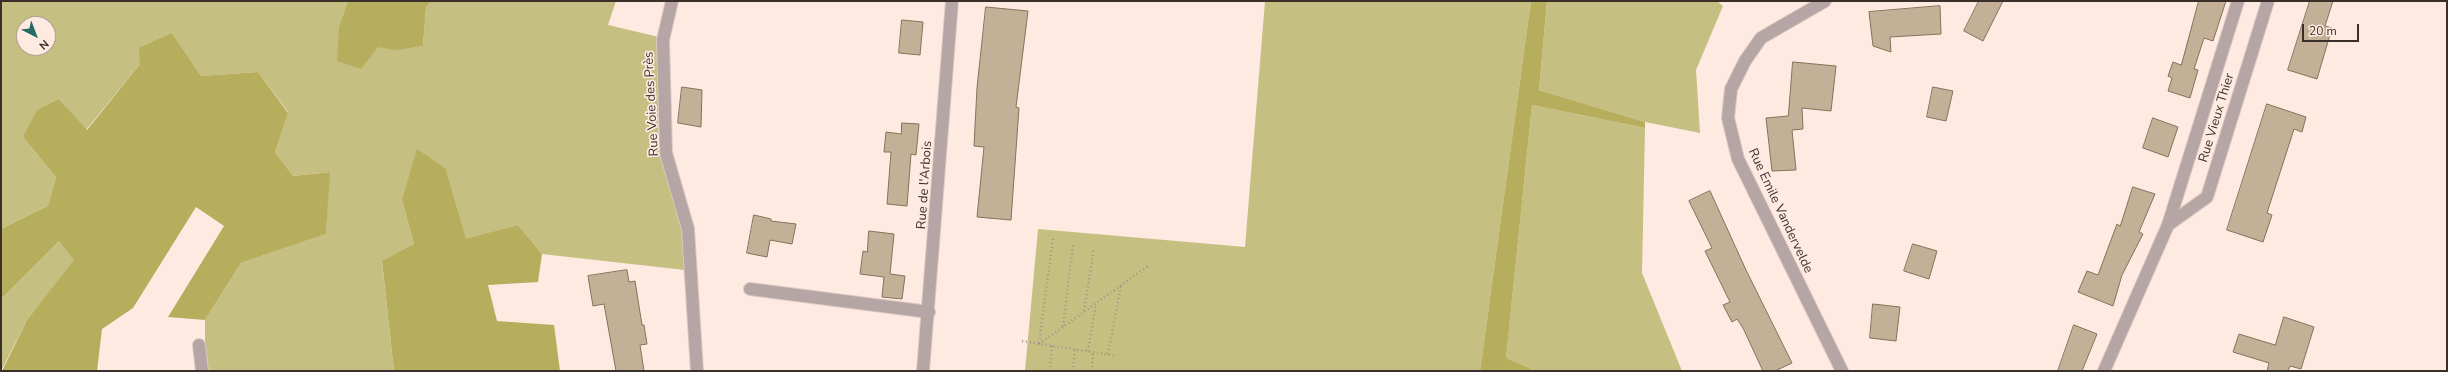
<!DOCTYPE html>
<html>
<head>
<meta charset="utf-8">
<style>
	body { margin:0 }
	#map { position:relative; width:2448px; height:372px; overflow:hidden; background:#feeae1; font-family:"Nunito Sans",sans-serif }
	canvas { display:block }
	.frame { position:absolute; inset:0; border:2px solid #3b2f29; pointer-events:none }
	.north { position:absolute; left:16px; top:16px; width:40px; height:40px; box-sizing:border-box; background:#feeae1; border:1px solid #b09f97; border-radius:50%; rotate:138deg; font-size:11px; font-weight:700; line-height:16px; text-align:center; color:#3b2f29 }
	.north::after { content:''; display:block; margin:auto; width:14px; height:18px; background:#226c65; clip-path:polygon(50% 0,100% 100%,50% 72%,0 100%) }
	.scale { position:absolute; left:2302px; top:24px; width:57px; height:18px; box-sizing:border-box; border:2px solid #3b2f29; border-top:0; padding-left:5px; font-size:12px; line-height:14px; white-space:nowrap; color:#3b2f29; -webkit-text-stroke:3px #feeae1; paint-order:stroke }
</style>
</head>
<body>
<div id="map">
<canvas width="2448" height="372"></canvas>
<div class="frame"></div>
<div class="north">N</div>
<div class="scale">20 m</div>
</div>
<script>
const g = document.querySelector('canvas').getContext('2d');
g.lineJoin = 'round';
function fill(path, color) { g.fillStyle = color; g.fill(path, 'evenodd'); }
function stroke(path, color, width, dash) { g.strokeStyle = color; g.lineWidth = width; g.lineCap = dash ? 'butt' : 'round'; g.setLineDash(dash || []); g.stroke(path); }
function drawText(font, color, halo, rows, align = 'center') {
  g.font = font + ' "Nunito Sans",sans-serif'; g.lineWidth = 3.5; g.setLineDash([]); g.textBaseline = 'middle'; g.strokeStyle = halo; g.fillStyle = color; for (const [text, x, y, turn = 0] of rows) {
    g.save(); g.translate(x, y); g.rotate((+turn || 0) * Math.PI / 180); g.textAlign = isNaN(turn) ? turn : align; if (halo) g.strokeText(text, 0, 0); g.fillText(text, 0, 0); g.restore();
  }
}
fill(new Path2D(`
	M 1,1 L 348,1 L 339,26 C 375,45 381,52 423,46 L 426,7 L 431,1 L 616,1 L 608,25 L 659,37 L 658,141 L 681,229 L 685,270 L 542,254 L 518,225 L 466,240 L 446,169 L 402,200 L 414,244 L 382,262 L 394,371 L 205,371 L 205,320 L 241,263 L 326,234 L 329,172 L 293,176 L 275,152 L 288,112 L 258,72 L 201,76 L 172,33 L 140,64 L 86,130 L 59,99 L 23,137 L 56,177 L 48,206 L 1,229 ZM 24,24 L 48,24 L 48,48 L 24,48 Z
	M 1265,1 L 1531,1 L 1480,371 L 1025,371 L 1038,229 L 1245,247 Z
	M 1547,1 L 1717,1 L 1723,6 L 1696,70 L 1700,133 L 1645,122 L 1539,90 Z
	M 1532,105 L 1645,128 L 1642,273 L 1682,371 L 1536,371 L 1506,358 Z
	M 59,241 L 75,260 L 27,320 L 1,371 L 1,299 Z`), '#c5bf81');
fill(new Path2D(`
	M 348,1 L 431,1 L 426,7 L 423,46 L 396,50 L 378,47 L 361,69 L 337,61 L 339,26 Z
	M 1531,1 L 1547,1 L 1539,90 L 1645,122 L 1645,128 L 1532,105 L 1506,358 L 1536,371 L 1480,371 Z
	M 172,33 L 201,76 L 258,72 L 288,113 L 275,152 L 293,176 L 330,172 L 326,234 L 241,263 L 205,320 L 168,317 L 224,226 L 196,207 L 133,308 L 102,329 L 97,371 L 2,371 L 27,320 L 74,260 L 59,241 L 1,299 L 1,229 L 48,206 L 56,177 L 23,137 L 37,110 L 59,99 L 87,130 L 140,64 L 139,48 Z
	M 417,149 L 446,169 L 466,239 L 518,225 L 542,254 L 538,282 L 488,285 L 497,321 L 554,325 L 560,371 L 394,371 L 382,261 L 414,244 L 402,200 Z`), '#b6ad5d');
const building = new Path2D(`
	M 1979,1 L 2003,1 L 1983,41 L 1964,31 Z
	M 2199,1 L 2226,1 L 2213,41 L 2204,38 L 2194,69 L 2198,70 L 2190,98 L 2168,91 L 2172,78 L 2168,76 L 2173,62 L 2181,65 Z
	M 2310,1 L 2333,1 L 2325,26 L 2332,28 L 2317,79 L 2288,70 Z
	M 1940,6 L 1941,34 L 1890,37 L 1891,52 L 1873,46 L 1869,12 Z
	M 986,7 L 1028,11 L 1016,107 L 1019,108 L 1011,220 L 977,217 L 984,147 L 974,146 L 977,88 Z
	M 902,20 L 923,22 L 920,55 L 899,53 Z
	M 1793,62 L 1836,66 L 1831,111 L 1802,108 L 1803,129 L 1792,130 L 1796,170 L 1772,171 L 1766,118 L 1788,116 Z
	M 682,87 L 702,90 L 701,127 L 678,123 Z
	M 1933,87 L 1953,91 L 1946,121 L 1927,117 Z
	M 2267,104 L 2306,117 L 2302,132 L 2294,129 L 2267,213 L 2272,215 L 2263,242 L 2227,230 Z
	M 2153,118 L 2178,127 L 2168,157 L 2143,148 Z
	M 902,123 L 919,124 L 916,155 L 911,154 L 907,206 L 887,204 L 891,152 L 884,152 L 886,132 L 901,134 Z
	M 2133,187 L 2155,194 L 2139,232 L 2143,234 L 2122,275 L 2113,306 L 2078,292 L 2087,271 L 2098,275 L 2117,224 L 2120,226 Z
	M 1710,191 L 1746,270 L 1792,363 L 1775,371 L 1763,371 L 1743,328 L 1737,319 L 1732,322 L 1723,305 L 1730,302 L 1705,251 L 1712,248 L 1689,201 Z
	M 754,215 L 771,219 L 771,221 L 796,224 L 792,244 L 770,240 L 767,257 L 747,253 Z
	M 869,231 L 894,234 L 890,274 L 905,276 L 902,299 L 882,297 L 884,277 L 860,274 L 863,251 L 867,252 Z
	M 1913,244 L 1937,251 L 1929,279 L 1904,271 Z
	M 627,270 L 629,282 L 635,281 L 642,325 L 644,325 L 647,344 L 640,345 L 644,371 L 616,371 L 604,304 L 593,306 L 588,276 Z
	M 1873,304 L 1900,307 L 1896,341 L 1870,338 Z
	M 2284,317 L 2314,327 L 2301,369 L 2290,366 L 2288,371 L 2267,371 L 2269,363 L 2233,352 L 2239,334 L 2275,345 Z
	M 2074,325 L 2097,334 L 2082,371 L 2058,371 Z`);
fill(building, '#c3b097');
stroke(building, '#84725a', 1);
const minor = new Path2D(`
	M 672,1 L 663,40 L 666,153 L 688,229 L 697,371
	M 1825,1 L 1761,38 L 1745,61 L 1731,89 L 1728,118 L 1738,159 L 1842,371
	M 2168,225 L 2207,197 L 2268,1
	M 750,289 L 929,312
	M 199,345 L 202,371
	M 923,371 L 952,1
	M 2104,371 L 2168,225 L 2238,1`);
stroke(minor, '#dbc8c0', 14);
stroke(new Path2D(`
	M 1084,311 L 1094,248
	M 1063,326 L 1073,245
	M 1022,341 L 1117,356
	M 1039,343 L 1053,239
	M 1039,344 L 1148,266
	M 1088,351 L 1096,304
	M 1108,354 L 1121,286
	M 1050,371 L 1052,346
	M 1073,371 L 1075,349
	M 1092,371 L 1093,352`), '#a3938b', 2.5, [1, 3]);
stroke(minor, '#b5a5a5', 12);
drawText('13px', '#3b2f29', '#feeae1', [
	["Rue Voie des Près",652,104,-93],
	["Rue Vieux Thier",2217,118,-73],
	["Rue de l'Arbois",925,185,-86],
	["Rue Emile Vandervelde",1780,211,65]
]);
</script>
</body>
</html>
